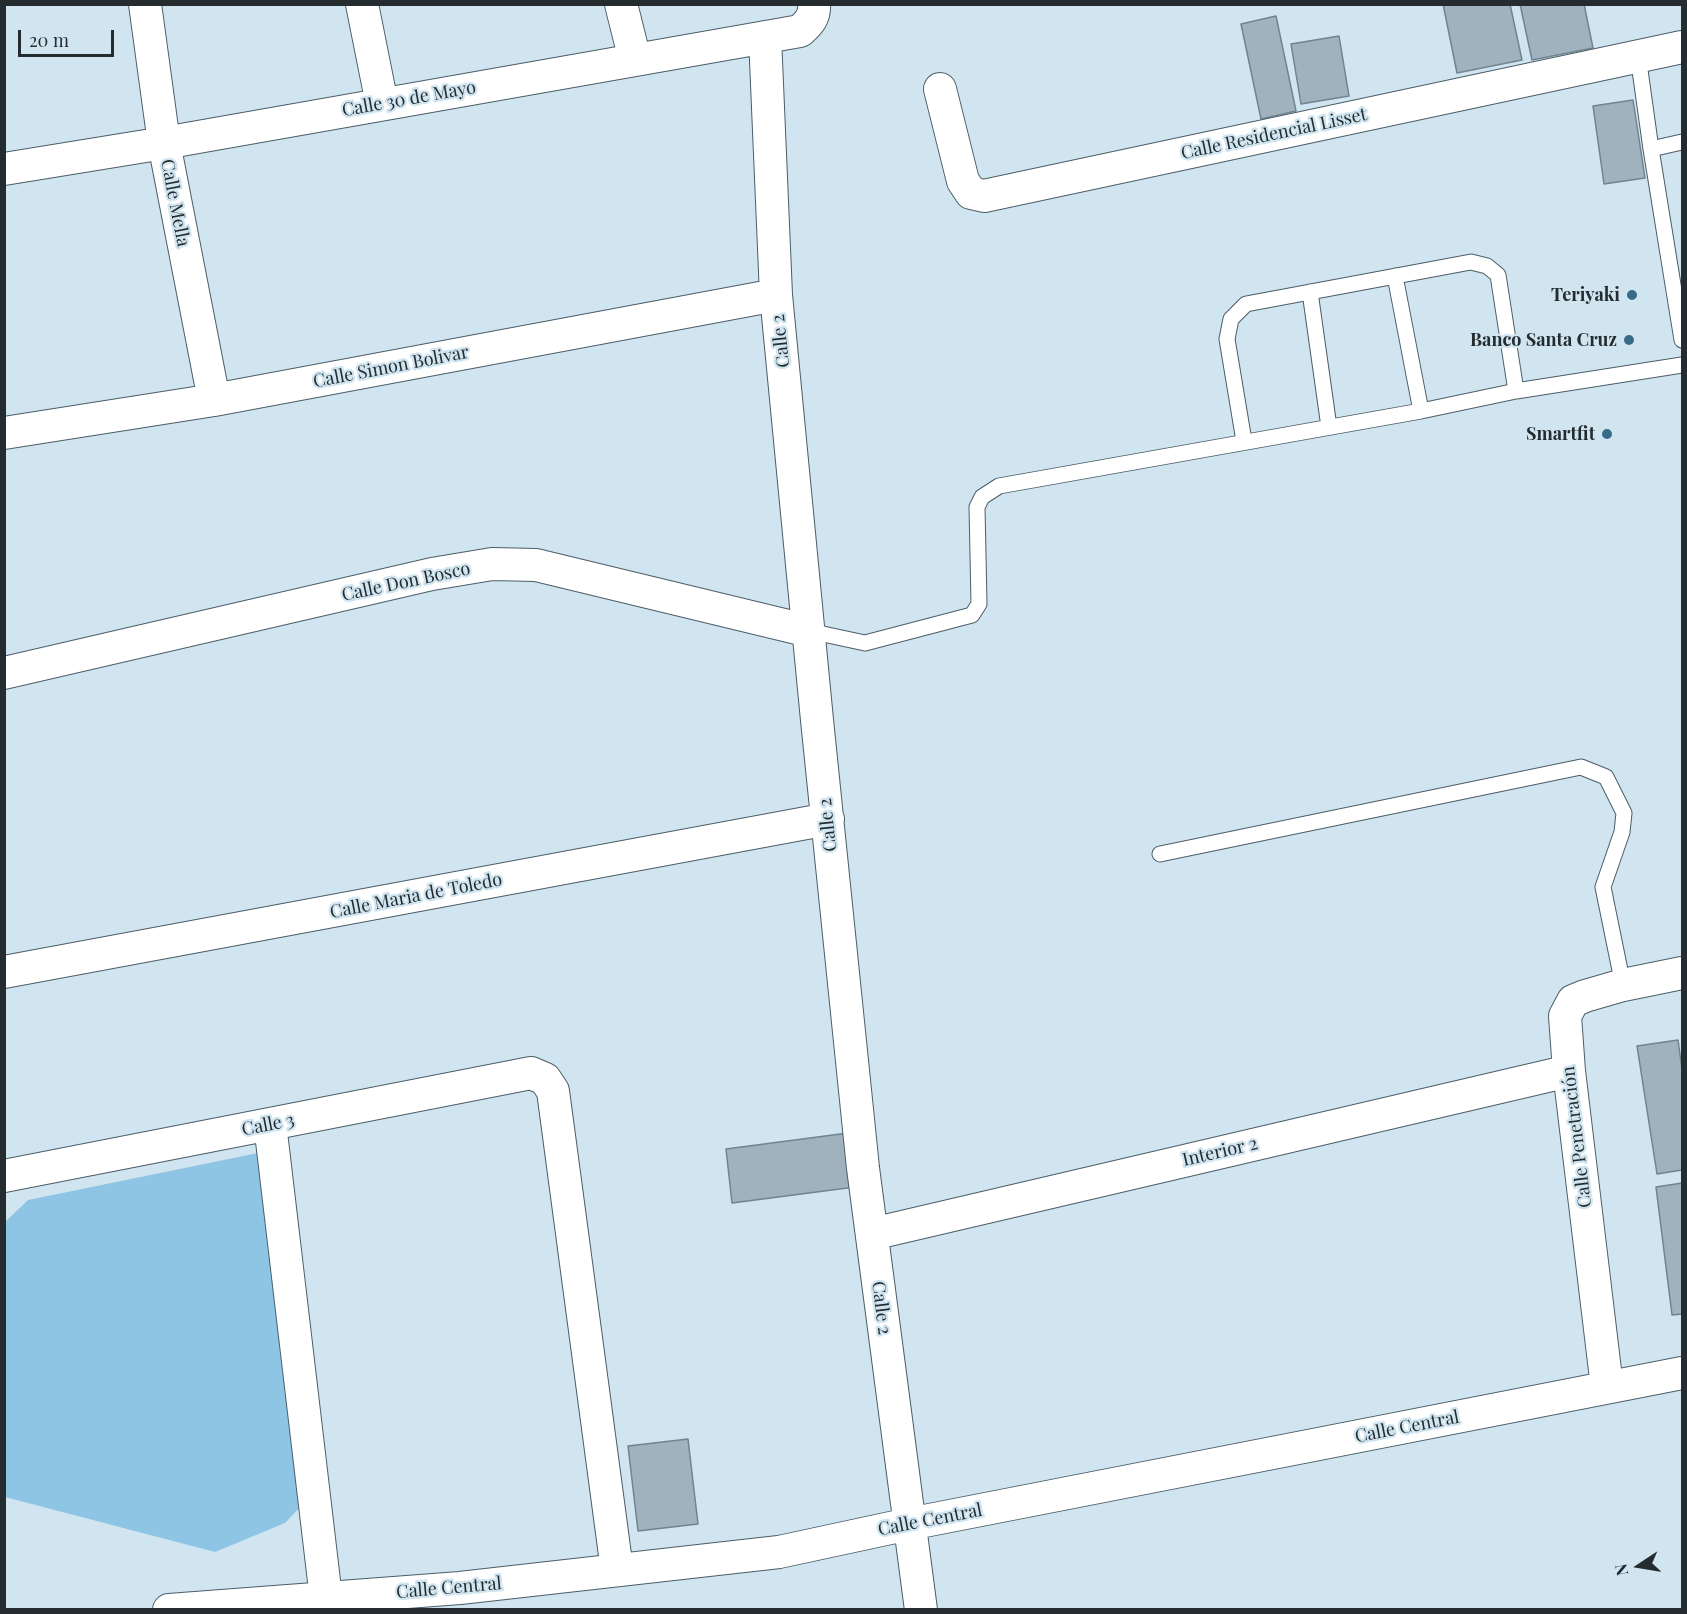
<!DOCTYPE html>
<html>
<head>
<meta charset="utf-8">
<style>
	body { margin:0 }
	#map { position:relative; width:1687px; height:1614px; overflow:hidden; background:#d1e5f1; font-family:"Playfair Display",serif }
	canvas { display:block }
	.frame { position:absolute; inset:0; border:6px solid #242c30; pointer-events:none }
	.north { position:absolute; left:1609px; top:1536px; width:60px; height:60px; -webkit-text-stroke:4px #d1e5f1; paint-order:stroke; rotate:258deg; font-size:16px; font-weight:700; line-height:24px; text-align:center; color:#242c30 }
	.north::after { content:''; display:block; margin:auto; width:21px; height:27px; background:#242c30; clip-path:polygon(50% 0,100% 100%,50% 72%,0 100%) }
	.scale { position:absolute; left:18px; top:30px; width:96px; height:27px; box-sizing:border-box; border:3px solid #242c30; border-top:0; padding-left:8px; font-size:18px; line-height:21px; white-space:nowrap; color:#242c30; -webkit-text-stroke:4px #d1e5f1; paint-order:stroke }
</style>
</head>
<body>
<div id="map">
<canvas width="1687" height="1614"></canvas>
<div class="frame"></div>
<div class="north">N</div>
<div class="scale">20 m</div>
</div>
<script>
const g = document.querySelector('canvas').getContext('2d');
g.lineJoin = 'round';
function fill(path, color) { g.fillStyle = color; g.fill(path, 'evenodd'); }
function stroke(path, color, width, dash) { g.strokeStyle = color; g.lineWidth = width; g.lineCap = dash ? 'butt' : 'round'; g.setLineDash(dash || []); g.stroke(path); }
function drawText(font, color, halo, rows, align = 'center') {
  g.font = font + ' "Playfair Display",serif'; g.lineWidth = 4.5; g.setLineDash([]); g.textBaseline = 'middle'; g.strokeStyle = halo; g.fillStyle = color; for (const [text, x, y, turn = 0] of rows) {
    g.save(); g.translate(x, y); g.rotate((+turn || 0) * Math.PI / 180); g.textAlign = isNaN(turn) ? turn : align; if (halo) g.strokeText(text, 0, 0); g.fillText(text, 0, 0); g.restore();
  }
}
fill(new Path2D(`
	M 258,1153 L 304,1503 L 285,1523 L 215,1552 L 5,1497 L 4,1223 L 28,1200 Z`), '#8ec5e5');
const building = new Path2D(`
	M 1443,4 L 1510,4 L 1522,60 L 1457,73 Z
	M 1520,4 L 1584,4 L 1593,48 L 1532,60 Z
	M 1276,16 L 1296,111 L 1261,119 L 1241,24 Z
	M 1339,36 L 1349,96 L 1301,104 L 1291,44 Z
	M 1633,100 L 1645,178 L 1604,184 L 1593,106 Z
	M 1678,1040 L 1682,1069 L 1682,1170 L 1657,1174 L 1637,1046 Z
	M 848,1133 L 855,1187 L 732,1203 L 726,1149 Z
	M 1682,1183 L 1682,1314 L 1672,1315 L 1656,1187 Z
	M 688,1439 L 698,1524 L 638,1531 L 628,1446 Z`);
fill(building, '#9fb2bd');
stroke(building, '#71848e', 1.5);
const lane = new Path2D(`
	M 1638,56 L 1651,149 L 1682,340
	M 1651,149 L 1682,142
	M 1395,276 L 1421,411
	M 1310,292 L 1329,427
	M 1244,441 L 1227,339 L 1231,319 L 1246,304 L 1471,262 L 1487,266 L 1498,275 L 1516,391
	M 809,631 L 865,643 L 972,615 L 979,604 L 977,507 L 982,497 L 999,486 L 1421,411 L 1516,391 L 1682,365
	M 1160,854 L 1581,767 L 1606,777 L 1624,813 L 1622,832 L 1603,887 L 1623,985`);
const street = new Path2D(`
	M 145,4 L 164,143 L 214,400
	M 362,4 L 382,104
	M 621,4 L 635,60
	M 765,37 L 776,295 L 817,720 L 863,1168 L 921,1610
	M 940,89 L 963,181 L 971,193 L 984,196 L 1682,47
	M 4,169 L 164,143 L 800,31 C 809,23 815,17 814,4
	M 4,433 L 214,400 L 776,295
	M 4,673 L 432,574 L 492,564 L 536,565 L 809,631
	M 4,972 L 828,819
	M 270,1124 L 326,1598
	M 4,1176 L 531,1073 L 545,1079 L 553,1091 L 617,1570
	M 872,1234 L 1569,1071
	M 1607,1387 L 1569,1071 L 1565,1016 L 1573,1001 L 1585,996 L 1623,985 L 1682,973
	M 169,1610 L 460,1588 L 779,1552 L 909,1524 L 1682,1373`);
stroke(lane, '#4b5d67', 17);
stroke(street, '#4b5d67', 34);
stroke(lane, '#fff', 15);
stroke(street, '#fff', 32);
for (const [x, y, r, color] of [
	[1632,295,6,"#376c88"],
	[1629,340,6,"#376c88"],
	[1607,434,6,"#376c88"]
]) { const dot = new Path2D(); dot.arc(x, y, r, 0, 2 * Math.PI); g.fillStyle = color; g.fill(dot); stroke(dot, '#d1e5f1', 2); }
drawText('18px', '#242c30', '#d1e5f1', [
	["Calle 30 de Mayo",409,99,-10],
	["Calle Residencial Lisset",1274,134,-12],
	["Calle Mella",175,203,79],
	["Calle 2",781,341,-96],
	["Calle Simon Bolivar",391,367,-11],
	["Calle Don Bosco",406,582,-12],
	["Calle 2",828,825,-96],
	["Calle Maria de Toledo",416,896,-11],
	["Calle 3",268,1125,-11],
	["Calle Penetración",1577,1137,-97],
	["Interior 2",1220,1152,-13],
	["Calle 2",881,1308,83],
	["Calle Central",1407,1427,-11],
	["Calle Central",930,1520,-11],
	["Calle Central",449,1588,-5]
]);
drawText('bold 18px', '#242c30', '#d1e5f1', [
	["Teriyaki",1620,295],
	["Banco Santa Cruz",1617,340],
	["Smartfit",1595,434]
], 'right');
</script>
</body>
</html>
